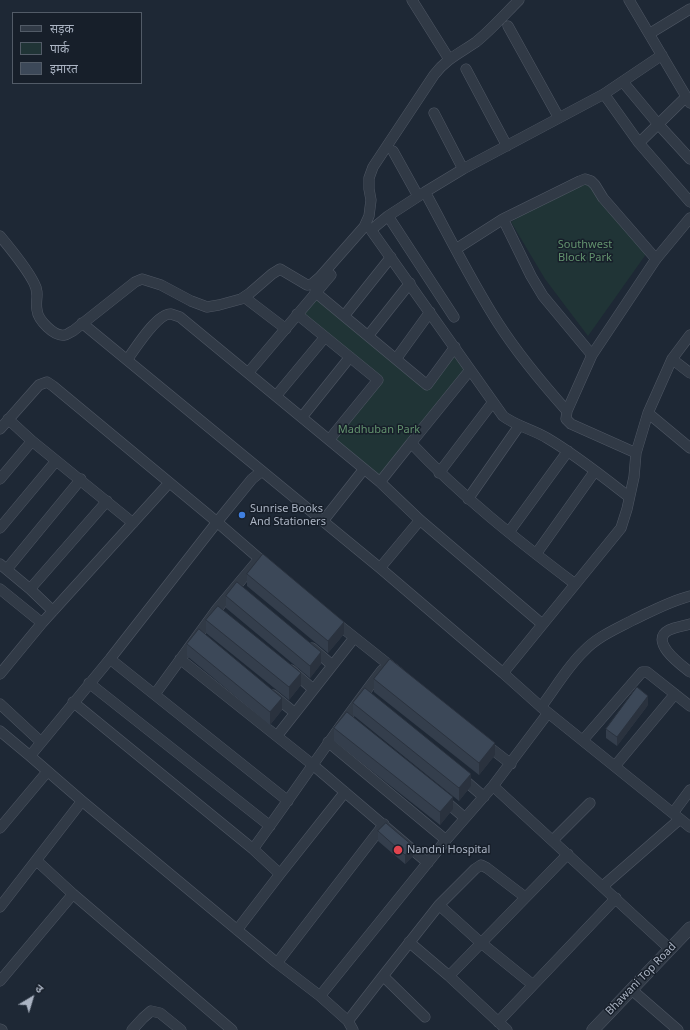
<!DOCTYPE html>
<html>
<head>
<meta charset="utf-8">
<style>
	body { margin:0 }
	#map { position:relative; width:690px; height:1030px; overflow:hidden; background:#1e2835; font-family:"Noto Sans","Noto Sans Devanagari",sans-serif }
	canvas { display:block }
	.legend { position:absolute; left:12px; top:12px; width:130px; height:72px; box-sizing:border-box; background:#171f2a; border:1px solid #525b67; margin:0; padding:5px 7px; list-style:none; font-size:12px; color:#abb4c3 }
	.legend li { display:flex; align-items:center; gap:8px; height:20px }
	.legend b { width:20px; border:1px solid #525b67 }
	.north { position:absolute; left:12px; top:978px; width:40px; height:40px; -webkit-text-stroke:3px #171f2a; paint-order:stroke; rotate:38deg; font-size:11px; font-weight:700; line-height:16px; text-align:center; color:#abb4c3 }
	.north::after { content:''; display:block; margin:auto; width:14px; height:18px; background:#abb4c3; clip-path:polygon(50% 0,100% 100%,50% 72%,0 100%) }
</style>
</head>
<body>
<div id="map">
<canvas width="690" height="1030"></canvas>
<ul class="legend">
<li><b style="height:5px;background:#313a46"></b>सड़क</li>
<li><b style="height:11px;background:#203436"></b>पार्क</li>
<li><b style="height:11px;background:#3c4858"></b>इमारत</li>
</ul>
<div class="north">उ</div>
</div>
<script>
const g = document.querySelector('canvas').getContext('2d');
g.lineJoin = 'round';
function fill(path, color) { g.fillStyle = color; g.fill(path, 'evenodd'); }
function stroke(path, color, width, dash) { g.strokeStyle = color; g.lineWidth = width; g.lineCap = dash ? 'butt' : 'round'; g.setLineDash(dash || []); g.stroke(path); }
function drawText(font, color, halo, rows, align = 'center') {
  g.font = font + ' "Noto Sans",sans-serif'; g.lineWidth = 3; g.setLineDash([]); g.textBaseline = 'middle'; g.strokeStyle = halo; g.fillStyle = color; for (const [text, x, y, turn = 0] of rows) {
    g.save(); g.translate(x, y); g.rotate((+turn || 0) * Math.PI / 180); g.textAlign = isNaN(turn) ? turn : align; if (halo) g.strokeText(text, 0, 0); g.fillText(text, 0, 0); g.restore();
  }
}
fill(new Path2D(`
	M 583,176 L 649,250 L 588,336 L 545,279 L 511,222 Z
	M 315,292 L 427,384 L 455,347 L 470,370 L 380,482 L 329,440 L 378,380 L 297,314 Z`), '#203436');
const minor = new Path2D(`
	M 412,0 L 449,59
	M 629,0 L 690,103
	M 508,26 L 559,118
	M 649,34 L 690,9
	M 466,69 L 507,146
	M 623,82 L 658,124 L 690,159
	M 604,94 L 639,143 L 690,202
	M 434,113 L 463,169
	M 639,143 L 686,97
	M 393,151 L 418,196
	M 425,192 L 388,216 L 371,230 L 503,416 C 516,426 532,429 547,438 C 576,455 602,476 629,497
	M 388,216 L 454,317
	M 0,236 C 10,248 27,269 34,283 C 40,294 35,299 37,310 C 38,320 54,337 65,335 C 67,335 70,332 73,331 L 135,282 L 142,279 L 161,285 L 191,301 L 207,307 L 219,305 L 241,299 L 250,293 L 272,274 L 280,269 L 307,285 L 312,284 L 320,277 L 364,227 L 369,216 L 371,200 L 369,189 L 369,178 L 373,167 L 434,75 C 446,59 460,53 476,42 C 491,30 505,14 519,0
	M 456,249 L 503,219
	M 315,292 L 427,385 L 455,347
	M 244,297 L 286,329
	M 297,314 L 378,380 L 329,440
	M 344,316 L 391,257
	M 82,323 L 262,471
	M 690,335 L 672,359 L 648,413 L 636,453 L 634,477 L 627,509 L 621,528 L 503,673 L 541,707 L 690,827
	M 368,336 L 410,283
	M 592,355 L 543,296 L 531,276 L 503,219 L 580,181 L 585,179 L 591,181 L 595,185 L 603,198 L 656,259
	M 396,359 L 430,312
	M 672,359 L 690,373
	M 127,360 C 135,349 157,313 171,314 C 174,315 177,316 180,317 L 380,482 L 420,520 L 542,624
	M 470,370 L 411,443 C 461,496 517,540 575,584
	M 248,373 L 331,275
	M 276,396 L 325,337
	M 567,411 C 542,383 518,354 498,323 C 471,281 449,236 425,192 L 463,169 L 604,94 L 662,55
	M 648,413 L 690,448
	M 302,417 L 350,357
	M 8,419 L 32,441 L 133,523
	M 0,429 L 39,385 L 47,382 L 53,386 L 217,522 L 269,567
	M 636,453 L 571,424 L 566,419 L 567,411 L 592,355 L 656,259 L 690,218
	M 439,473 L 493,402
	M 0,479 L 32,441
	M 380,482 L 411,443
	M 468,499 L 519,426
	M 323,521 L 364,469
	M 0,528 L 56,461
	M 509,532 L 568,451
	M 536,554 L 595,471
	M 0,564 L 30,589 L 53,611
	M 380,568 L 420,520
	M 7,569 L 81,479
	M 0,589 L 42,623
	M 30,589 L 107,501
	M 335,622 L 398,672
	M 690,624 C 683,626 675,627 669,630 C 648,641 681,665 690,672
	M 312,648 L 332,665
	M 110,659 L 288,801
	M 180,659 L 313,765 L 428,863
	M 291,670 L 313,689
	M 0,674 L 42,623 L 169,483
	M 89,683 L 270,826
	M 155,694 L 217,609 L 259,559
	M 273,695 L 295,713
	M 73,702 L 253,849 L 280,874
	M 0,704 L 41,742
	M 541,707 C 555,689 567,667 584,651 C 597,637 616,629 633,620 C 652,611 670,601 690,596
	M 0,731 L 30,756
	M 277,736 L 354,638
	M 583,740 L 642,672 L 647,672 L 690,706
	M 328,742 L 446,840
	M 484,743 L 511,764
	M 615,766 L 675,694
	M 461,777 L 484,797
	M 493,786 L 670,949
	M 444,800 L 465,818
	M 673,813 L 690,790
	M 0,828 L 47,772
	M 553,840 L 590,803
	M 253,849 C 297,789 337,728 382,670
	M 37,861 L 73,894 L 232,1030
	M 603,886 L 680,819
	M 439,905 L 480,942 L 533,985
	M 0,907 L 82,801
	M 237,930 L 280,874 L 345,792
	M 409,942 L 449,976 L 507,1030
	M 277,963 L 384,824
	M 383,976 L 425,1017
	M 449,976 L 568,854
	M 0,981 L 73,894
	M 632,990 L 678,1030
	M 320,996 L 446,840 L 493,786 L 548,713
	M 348,1021 L 383,976 L 439,905 L 475,869 L 481,865 L 487,868 L 525,897
	M 498,1022 L 616,898
	M 0,1029 L 2,1030
	M 132,1030 L 143,1018 L 151,1011 L 160,1013 L 181,1030
	M 353,1030 L 348,1021 L 320,996 L 277,963 L 82,801 L 30,756 L 110,659 L 217,522 L 252,479 L 262,471 L 380,568 L 503,673`);
const tertiary = new Path2D(`
	M 593,1030 L 690,928`);
stroke(minor, '#4f5764', 11);
stroke(tertiary, '#4f5764', 13);
stroke(minor, '#313a46', 10);
stroke(tertiary, '#313a46', 12);
fill(new Path2D(`
	M 247,574 L 344,634 L 328,653 L 247,586 Z
	M 226,596 L 321,664 L 310,678 L 226,608 Z
	M 206,620 L 301,685 L 289,700 L 206,633 Z
	M 187,644 L 282,710 L 270,725 L 187,656 Z
	M 374,679 L 495,755 L 479,775 L 374,692 Z
	M 353,703 L 471,786 L 459,801 L 353,715 Z
	M 648,705 L 617,746 L 606,738 L 606,729 Z
	M 334,728 L 453,809 L 440,825 L 334,741 Z
	M 378,831 L 413,856 L 405,864 L 378,841 Z`), '#343e4c');
fill(new Path2D(`
	M 344,622 L 344,634 L 328,653 L 328,641 Z
	M 321,652 L 321,664 L 310,678 L 310,666 Z
	M 301,673 L 301,685 L 289,700 L 289,687 Z
	M 648,696 L 648,705 L 617,746 L 617,737 Z
	M 282,698 L 282,710 L 270,725 L 270,712 Z
	M 495,743 L 495,755 L 479,775 L 479,763 Z
	M 471,774 L 471,786 L 459,801 L 459,788 Z
	M 453,797 L 453,809 L 440,825 L 440,812 Z
	M 413,846 L 413,856 L 405,864 L 405,855 Z`), '#2a323e');
const building = new Path2D(`
	M 263,554 L 344,622 L 328,641 L 247,574 Z
	M 237,582 L 321,652 L 310,666 L 226,596 Z
	M 218,606 L 301,673 L 289,687 L 206,620 Z
	M 199,629 L 282,698 L 270,712 L 187,644 Z
	M 390,659 L 495,743 L 479,763 L 374,679 Z
	M 637,687 L 648,696 L 617,737 L 606,729 Z
	M 365,688 L 471,774 L 459,788 L 353,703 Z
	M 347,712 L 453,797 L 440,812 L 334,728 Z
	M 386,823 L 413,846 L 405,855 L 378,831 Z`);
fill(building, '#3c4858');
stroke(building, '#2a323e', 1);
for (const [x, y, r, color] of [
	[242,515,4,"#3f7fe0"],
	[398,850,5,"#e0444e"]
]) { const dot = new Path2D(); dot.arc(x, y, r, 0, 2 * Math.PI); g.fillStyle = color; g.fill(dot); stroke(dot, '#171f2a', 1.5); }
drawText('11px', '#63936e', '#171f2a', [
	["Southwest",585,245],
	["Block Park",585,258],
	["Madhuban Park",379,430]
]);
drawText('11px', '#abb4c3', '#171f2a', [
	["Sunrise Books",250,509],
	["And Stationers",250,522],
	["Nandni Hospital",407,850]
], 'left');
drawText('11px', '#abb4c3', '#171f2a', [
	["Bhawani Top Road",641,979,-46]
]);
</script>
</body>
</html>
